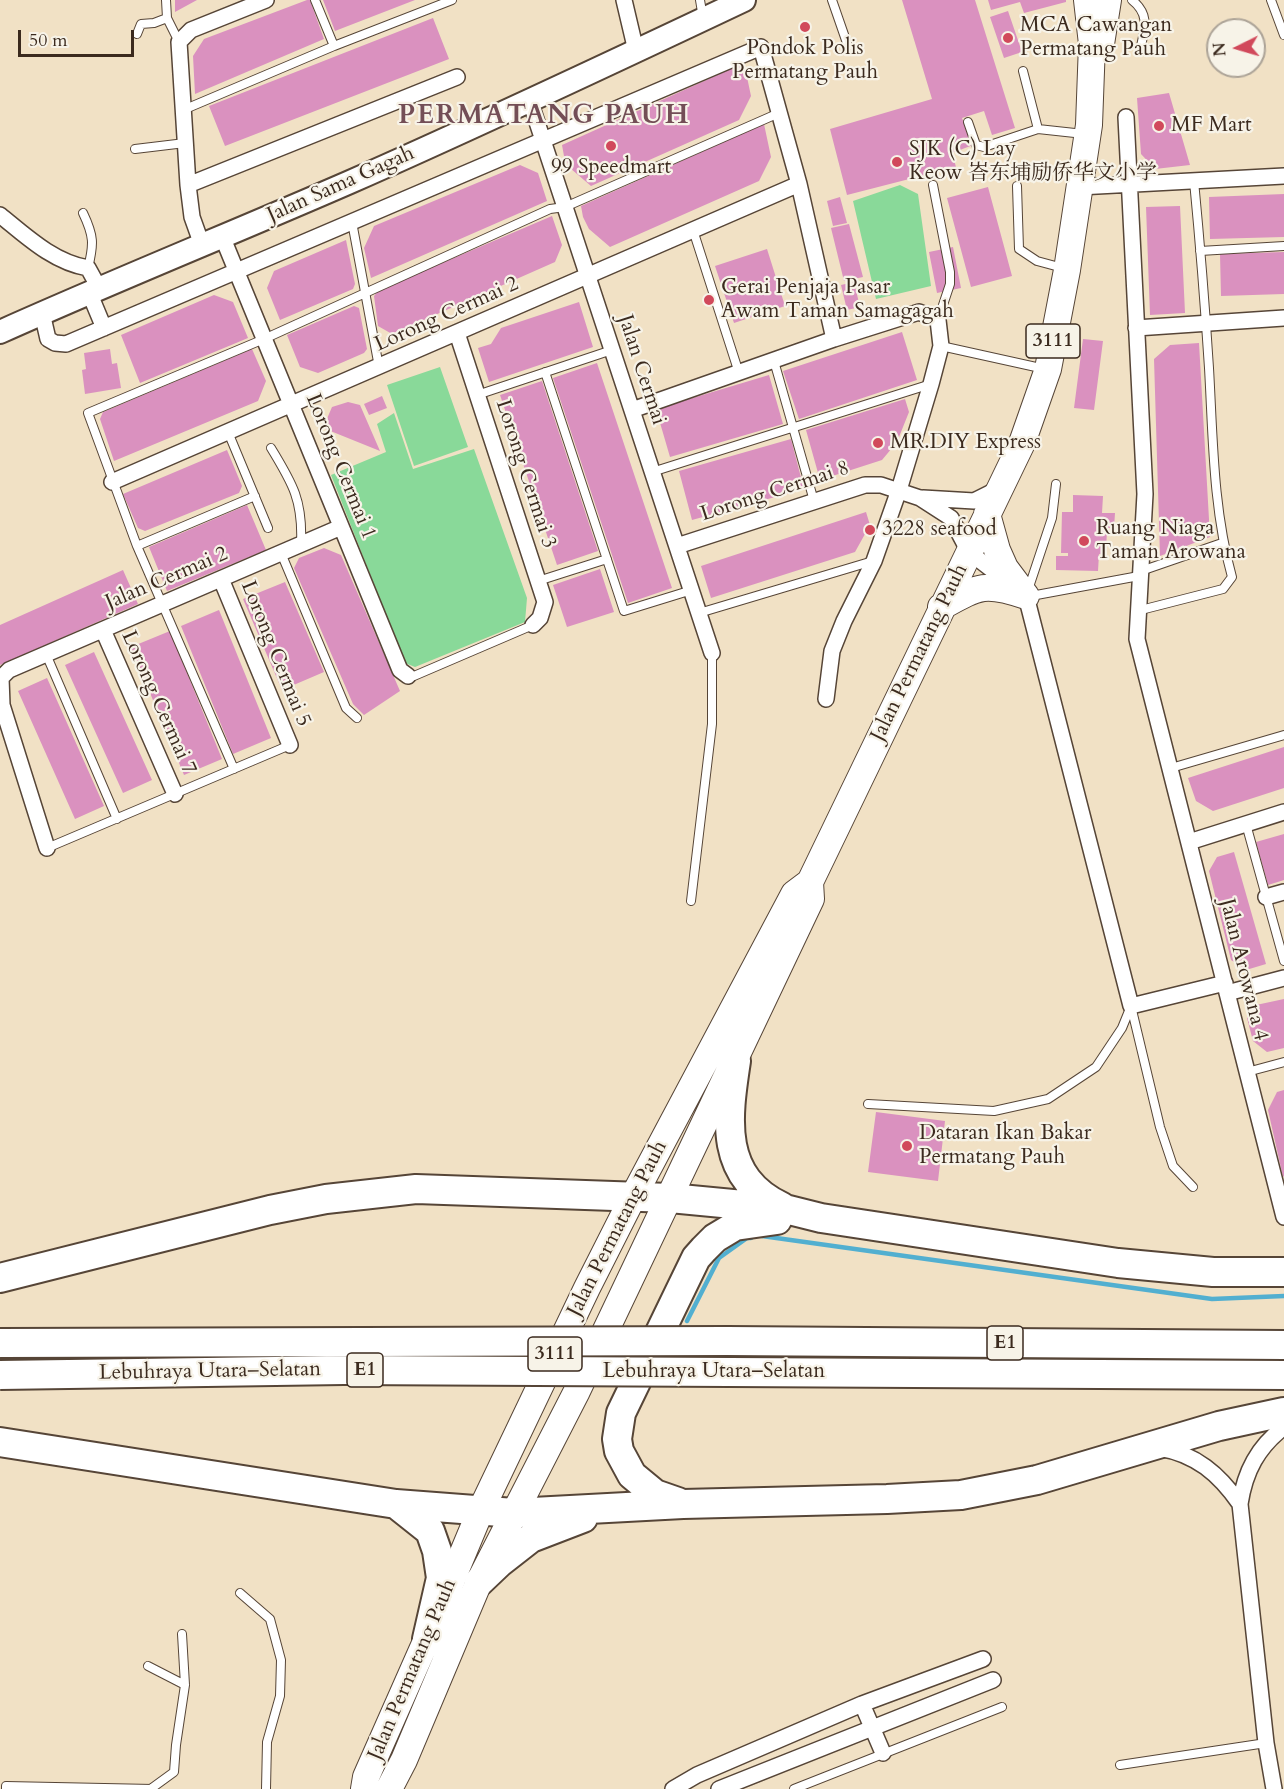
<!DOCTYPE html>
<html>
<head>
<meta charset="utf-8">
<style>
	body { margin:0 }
	#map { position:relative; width:1284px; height:1789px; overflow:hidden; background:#f1e1c5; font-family:Cardo,serif }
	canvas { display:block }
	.north { position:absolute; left:1206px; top:18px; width:60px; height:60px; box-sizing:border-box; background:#f7f3e8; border:2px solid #aca397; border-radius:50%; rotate:265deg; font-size:16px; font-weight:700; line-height:24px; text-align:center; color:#3b2a1e }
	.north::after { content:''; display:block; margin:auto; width:21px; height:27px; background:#d1495b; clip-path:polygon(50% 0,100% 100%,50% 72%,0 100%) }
	.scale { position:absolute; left:18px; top:30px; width:116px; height:27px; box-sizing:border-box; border:3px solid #3b2a1e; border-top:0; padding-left:8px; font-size:18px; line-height:21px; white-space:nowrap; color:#3b2a1e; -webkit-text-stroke:4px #f7f3e8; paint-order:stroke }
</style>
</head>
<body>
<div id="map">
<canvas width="1284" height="1789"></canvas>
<div class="north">N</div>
<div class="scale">50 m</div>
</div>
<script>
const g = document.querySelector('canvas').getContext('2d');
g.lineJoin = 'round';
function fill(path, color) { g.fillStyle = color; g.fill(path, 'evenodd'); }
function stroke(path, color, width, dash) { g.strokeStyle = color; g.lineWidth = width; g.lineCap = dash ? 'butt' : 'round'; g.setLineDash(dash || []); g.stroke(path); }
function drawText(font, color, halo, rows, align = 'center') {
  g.font = font + ' Cardo,"Noto Serif SC",serif'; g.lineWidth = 4.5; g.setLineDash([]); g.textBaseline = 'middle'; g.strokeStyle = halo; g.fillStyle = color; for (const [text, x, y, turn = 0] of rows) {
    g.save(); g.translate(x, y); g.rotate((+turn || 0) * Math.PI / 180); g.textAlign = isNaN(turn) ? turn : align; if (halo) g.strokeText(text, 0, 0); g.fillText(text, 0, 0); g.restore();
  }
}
fill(new Path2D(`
	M 900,185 L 918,194 L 931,286 L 876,299 L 853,201 Z
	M 440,367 L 468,447 L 414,466 L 387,385 Z
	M 394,413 L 413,469 L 474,449 L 527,598 L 525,622 L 415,667 L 405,663 L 331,475 L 386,452 L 377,424 Z`), '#89d999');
stroke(new Path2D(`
	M 762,1236 L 1212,1299 L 1284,1296
	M 687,1321 L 719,1258 L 747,1238 L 751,1238`), '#52afd0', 4.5);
fill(new Path2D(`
	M 175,0 L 197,0 L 175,12 Z
	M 307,0 L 310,0 L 324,39 L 195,94 L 193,56 L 204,39 Z
	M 323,0 L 415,0 L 335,31 Z
	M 902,0 L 975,0 L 1015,128 L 992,135 L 984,111 L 962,118 L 973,145 L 952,153 L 956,167 L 847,195 L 830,129 L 932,99 Z
	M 988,0 L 1066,0 L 1066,2 L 1024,13 L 1020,2 L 991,10 Z
	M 1008,11 L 1022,52 L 1004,58 L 990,17 Z
	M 433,18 L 449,59 L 225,146 L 209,106 Z
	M 744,63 L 751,96 L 739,120 L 591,186 L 570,168 L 564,156 L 562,145 Z
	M 1169,93 L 1190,165 L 1155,169 L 1141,154 L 1137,98 Z
	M 764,124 L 771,157 L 759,181 L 610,247 L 589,229 L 583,217 L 581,206 Z
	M 520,165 L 538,173 L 547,201 L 371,278 L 364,248 L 374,226 Z
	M 988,187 L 1012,276 L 971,287 L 947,198 Z
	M 1284,194 L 1284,237 L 1210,239 L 1209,197 Z
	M 840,197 L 847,223 L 833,226 L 827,201 Z
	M 1180,206 L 1185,313 L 1150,315 L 1146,207 Z
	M 552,216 L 562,245 L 555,262 L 392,334 L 378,326 L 374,296 L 379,290 Z
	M 849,224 L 863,277 L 844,281 L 831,228 Z
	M 346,240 L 355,284 L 353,289 L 280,320 L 267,288 L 274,271 Z
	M 953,247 L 961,288 L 937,293 L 929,252 Z
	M 767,249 L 785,306 L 734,323 L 715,266 Z
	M 1284,252 L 1284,294 L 1221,296 L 1220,254 Z
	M 854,282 L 860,307 L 847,310 L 841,285 Z
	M 214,295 L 233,302 L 248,338 L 140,383 L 121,335 Z
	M 579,302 L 593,347 L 489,382 L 478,348 L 491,344 L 501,328 Z
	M 354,306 L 359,308 L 367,349 L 364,353 L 318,373 L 300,367 L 287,335 Z
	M 902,332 L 917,380 L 799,419 L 783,371 Z
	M 1083,339 L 1103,341 L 1094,410 L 1074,408 Z
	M 1199,343 L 1210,537 L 1160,556 L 1154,359 L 1170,345 Z
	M 110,349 L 112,364 L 117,363 L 121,388 L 85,394 L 82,370 L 86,369 L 84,353 Z
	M 252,349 L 266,381 L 258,401 L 114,461 L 100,419 L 103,412 Z
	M 597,363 L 672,588 L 628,603 L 553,378 Z
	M 769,375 L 783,424 L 670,457 L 656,409 Z
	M 542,381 L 598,551 L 557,565 L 500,395 Z
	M 382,396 L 387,408 L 369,415 L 364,404 Z
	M 905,399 L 909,412 L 897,442 L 882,460 L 820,480 L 806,430 Z
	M 348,402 L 360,405 L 380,451 L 323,428 L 332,407 Z
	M 791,439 L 804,489 L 692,520 L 679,471 Z
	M 227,450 L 242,486 L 239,493 L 145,531 L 138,528 L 123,494 Z
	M 1073,495 L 1103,496 L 1102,513 L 1115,513 L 1114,528 L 1107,528 L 1106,554 L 1099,554 L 1098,571 L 1056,570 L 1056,556 L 1068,556 L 1068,553 L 1061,553 L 1062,512 L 1073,512 Z
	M 247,505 L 266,550 L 167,591 L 149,547 Z
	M 866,512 L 870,525 L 855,552 L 711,598 L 701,566 Z
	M 324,548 L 341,555 L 400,691 L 364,715 L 353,704 L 294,568 L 299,558 Z
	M 600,569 L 614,612 L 567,627 L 553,585 Z
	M 123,570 L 138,604 L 0,665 L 0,625 Z
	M 285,582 L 324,672 L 282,690 L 243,599 Z
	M 219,610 L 271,738 L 233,754 L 181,626 Z
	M 170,631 L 222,759 L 184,775 L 131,647 Z
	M 94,652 L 152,780 L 123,793 L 65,665 Z
	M 47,678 L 104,806 L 75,819 L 18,691 Z
	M 1284,747 L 1284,788 L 1213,811 L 1196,801 L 1188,778 Z
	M 1284,834 L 1284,880 L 1268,885 L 1256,842 Z
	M 1234,852 L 1266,964 L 1246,970 L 1231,960 L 1209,871 L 1217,857 Z
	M 1284,999 L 1284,1048 L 1267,1052 L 1253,1041 L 1247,1018 L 1256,1005 Z
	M 1284,1090 L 1284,1176 L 1283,1177 L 1268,1110 L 1277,1092 Z
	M 876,1112 L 945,1121 L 938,1181 L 868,1172 Z`), '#da91bf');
const lane = new Path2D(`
	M 166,0 L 167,18 L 179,42
	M 315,0 L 334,46
	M 700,0 L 703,18
	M 832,0 L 848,46
	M 1132,0 C 1151,15 1144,30 1140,51
	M 1271,0 L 1284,35
	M 137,34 L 141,24 L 154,23 L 167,18
	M 1023,71 L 1038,129
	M 183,110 L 334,46 L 452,0
	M 968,122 L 976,145 L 984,147 L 1038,129 L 1084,134
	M 135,149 L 185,143
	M 933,185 L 950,272 L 950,284 L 938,320
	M 1017,186 L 1019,249 L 1037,261 L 1063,268
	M 83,213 C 94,236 94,244 88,268
	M 352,222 L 379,367
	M 693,230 L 739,373
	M 1200,251 L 1284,246
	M 941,346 L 1045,369
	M 774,361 L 814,501
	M 545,372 L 624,611 L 692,590
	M 477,395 L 612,350
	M 228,432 L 268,528
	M 271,448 C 293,484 303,501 301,544
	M 652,472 L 931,384
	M 137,546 L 255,496
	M 281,553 L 346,708 L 357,718
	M 1141,571 L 1222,543
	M 538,581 L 607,559
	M 1028,590 L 1052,518 L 1056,484
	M 1031,596 L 1139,576
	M 1137,611 L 1223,589 L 1232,577 C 1213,509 1213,438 1209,368 C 1205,306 1200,243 1194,181
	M 699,613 L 873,561
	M 46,654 L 117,819
	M 408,676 L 414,676 L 533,625
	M 1171,768 L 1284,735
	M 234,769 L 137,546 L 88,413 L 264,339 L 550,209 L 565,207 L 779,113
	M 1246,824 L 1284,961
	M 47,848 L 290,745
	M 691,901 L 712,724 L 712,653
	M 1131,1006 L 1160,1127 L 1173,1166 L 1193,1187
	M 1247,1072 L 1284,1062
	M 868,1104 L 994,1111 L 1048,1099 L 1096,1067 L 1122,1028 L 1131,1006
	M 240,1593 L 270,1619 L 281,1660 L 280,1696 L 267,1742 L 266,1789
	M 148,1666 L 185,1685
	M 1120,1765 L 1266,1743
	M 152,1788 L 174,1772 L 176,1745 L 185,1685 L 182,1634
	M 6,1789 L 6,1786 L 153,1789
	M 794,1789 L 1002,1707`);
const street = new Path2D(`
	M 624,0 L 636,51
	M 530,101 L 712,653
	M 1126,117 L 1145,494 L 1137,639 L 1284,1217
	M 188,185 L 457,77
	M 1079,187 L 1284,176
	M 0,215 C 26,236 53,262 88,268 L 99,288
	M 222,236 L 400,670 L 408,676
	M 202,245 L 192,217 L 188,185 L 179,42 L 191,30 L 266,0
	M 89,292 L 104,328
	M 42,313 L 48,339 L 55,343 L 66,344 L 761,47 L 799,184 L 834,339
	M 1136,328 L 1284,318
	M 457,333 L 545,602 L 540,618 L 533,625
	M 632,410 L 834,339 L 919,312 L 938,320 L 941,346 L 931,384 L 899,490 L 874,561 L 844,621 L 832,651 L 826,699
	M 112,482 L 799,184
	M 923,498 L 974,501 L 998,489
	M 677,546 L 865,485 L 881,485 L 920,498 L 951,518 L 969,552 L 1026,596 L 1131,1006 L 1225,983
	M 221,579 L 290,745
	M 103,630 L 175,794
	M 1189,842 L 1284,812
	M 47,848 L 2,705 L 1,678 L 9,670 L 341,527
	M 1266,897 L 1284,892
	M 1227,993 L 1284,978
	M 1159,1448 C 1196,1454 1219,1474 1240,1504
	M 862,1704 L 883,1753
	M 673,1789 L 697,1775 L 862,1704 L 983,1659
	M 719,1789 L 993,1680
	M 1274,1789 L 1266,1743 L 1240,1504 C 1245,1471 1258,1447 1284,1427`);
const secondary = new Path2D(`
	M 0,332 C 116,280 233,233 350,182 C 482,124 613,62 744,0`);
const primary = new Path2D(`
	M 1101,44 L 1108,0
	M 987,514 L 997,550 L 1005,568 L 1026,596
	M 941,607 C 979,586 984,582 1026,596
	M 364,1789 L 366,1777 L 427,1639 L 480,1512 L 587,1288 L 633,1197 L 794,894 L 810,882 L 1022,443 L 1048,369 L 1067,270 L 1089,125 L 1092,44 L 1087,0
	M 389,1789 L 404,1760 L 479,1582 L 577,1391 L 811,899 L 810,882`);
const highway = new Path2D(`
	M 736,1061 C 727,1120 719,1177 782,1207
	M 0,1278 L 270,1210 L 326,1199 L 416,1189 L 670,1198 L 785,1209 L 821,1218 L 1118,1263 L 1213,1272 L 1284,1272
	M 727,1341 L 1284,1345
	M 729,1372 L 1284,1375
	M 0,1442 L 396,1504 L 514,1513 L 683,1504 L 887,1499 L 961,1495 L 1037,1480 L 1219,1426 L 1284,1412
	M 678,1502 L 655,1494 L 632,1475 L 619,1451 L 617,1439 L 621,1413 L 679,1293 L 696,1258 L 704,1249 L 715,1238 L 735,1226 L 777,1220
	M 396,1504 L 430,1531 L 437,1551 L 441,1578 L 427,1639
	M 479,1582 L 499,1563 L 531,1538 L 583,1518`);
stroke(lane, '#564537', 10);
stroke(street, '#564537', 18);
stroke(secondary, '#564537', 26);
stroke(primary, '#564537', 28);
stroke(highway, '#564537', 32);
stroke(lane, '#fff', 8);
stroke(street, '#fff', 15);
stroke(secondary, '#fff', 22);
stroke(primary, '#fff', 26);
stroke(highway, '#fff', 28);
const highwayBridge = new Path2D(`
	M 0,1343 L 727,1341
	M 0,1375 L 344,1370 L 729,1372`);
stroke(highwayBridge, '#564537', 32, []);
stroke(highwayBridge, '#fff', 28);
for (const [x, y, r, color] of [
	[805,27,6,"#d1495b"],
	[1008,38,6,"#d1495b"],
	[1159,126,6,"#d1495b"],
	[611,146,6,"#d1495b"],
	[897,162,6,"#d1495b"],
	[709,300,6,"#d1495b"],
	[878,443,6,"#d1495b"],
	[870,530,6,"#d1495b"],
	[1084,541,6,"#d1495b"],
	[907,1146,6,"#d1495b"]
]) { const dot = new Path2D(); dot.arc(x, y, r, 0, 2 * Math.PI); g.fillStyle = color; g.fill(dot); stroke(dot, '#f7f3e8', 2); }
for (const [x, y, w] of [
	[1053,341,54],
	[1005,1343,36],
	[555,1354,54],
	[365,1370,36]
]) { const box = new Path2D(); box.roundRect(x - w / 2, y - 17, w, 34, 4.5); g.fillStyle = '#f7f3e8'; g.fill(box); stroke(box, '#3b2a1e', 1.5); }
drawText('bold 20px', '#3b2a1e', null, [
	["3111",1053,341],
	["E1",1005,1343],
	["3111",555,1354],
	["E1",365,1370]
]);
drawText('21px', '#3b2a1e', '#f7f3e8', [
	["MCA Cawangan",1020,26],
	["Permatang Pauh",1020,50],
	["Pondok Polis",805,49,"center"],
	["Permatang Pauh",805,73,"center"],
	["MF Mart",1171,126],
	["SJK (C) Lay",909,150],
	["Keow 峇东埔励侨华文小学",909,174],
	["99 Speedmart",611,168,"center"],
	["Gerai Penjaja Pasar",721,288],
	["Awam Taman Samagagah",721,312],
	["MR.DIY Express",890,443],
	["Ruang Niaga",1096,529],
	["Taman Arowana",1096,553],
	["3228 seafood",882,530],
	["Dataran Ikan Bakar",919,1134],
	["Permatang Pauh",919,1158]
], 'left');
drawText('21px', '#3b2a1e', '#f7f3e8', [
	["Jalan Sama Gagah",341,185,-24],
	["Lorong Cermai 2",447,315,-24],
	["Jalan Cermai",641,370,72],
	["Lorong Cermai 1",340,467,68],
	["Lorong Cermai 3",525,474,72],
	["Lorong Cermai 8",775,492,-18],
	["Jalan Cermai 2",167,579,-23],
	["Jalan Permatang Pauh",920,653,-64],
	["Lorong Cermai 5",275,654,68],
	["Lorong Cermai 7",158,703,66],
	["Jalan Arowana 4",1243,970,76],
	["Jalan Permatang Pauh",618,1229,-63],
	["Lebuhraya Utara–Selatan",210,1372,-1],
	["Lebuhraya Utara–Selatan",714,1372],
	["Jalan Permatang Pauh",413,1670,-67]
]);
g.letterSpacing = '1.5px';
drawText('bold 27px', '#734e56', '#f7f3e8', [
	["PERMATANG PAUH",544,117]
]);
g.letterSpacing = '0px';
</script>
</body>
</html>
